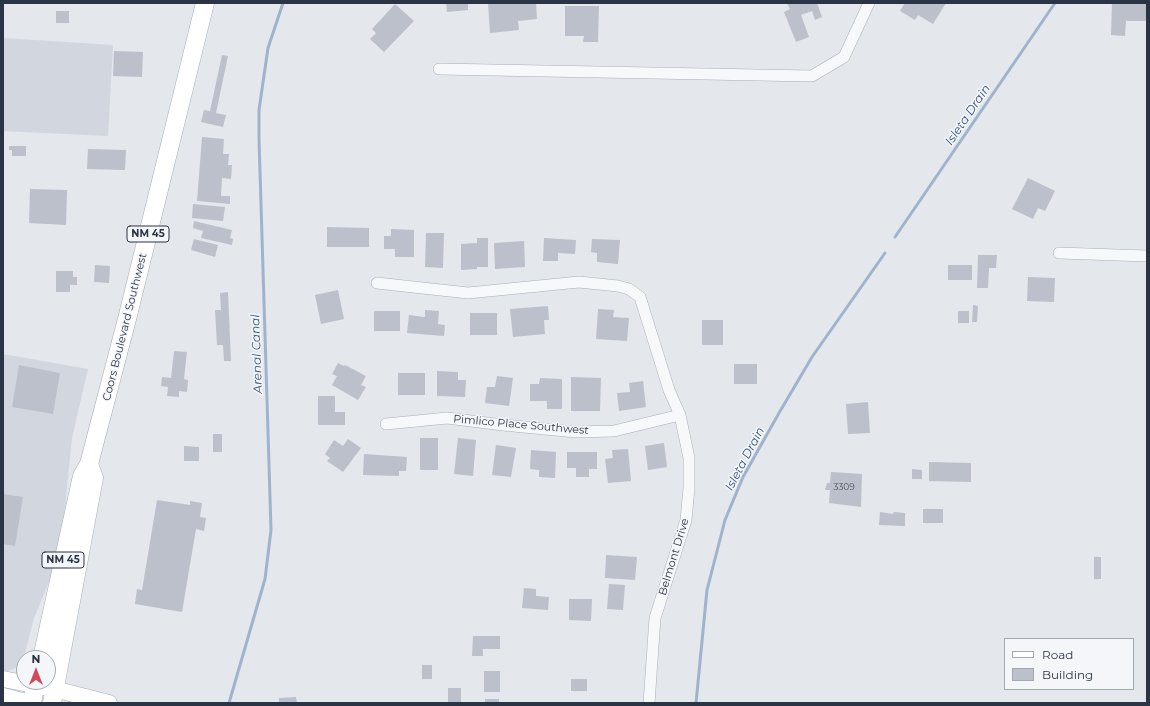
<!DOCTYPE html>
<html>
<head>
<meta charset="utf-8">
<style>
	body { margin:0 }
	#map { position:relative; width:1150px; height:706px; overflow:hidden; background:#e4e7ec; font-family:Montserrat,sans-serif }
	canvas { display:block }
	.frame { position:absolute; inset:0; border:4px solid #2b3445; pointer-events:none }
	.legend { position:absolute; left:1004px; top:638px; width:130px; height:52px; box-sizing:border-box; background:#f4f6f9; border:1px solid #a4a8b1; margin:0; padding:5px 7px; list-style:none; font-size:12px; color:#2b3445 }
	.legend li { display:flex; align-items:center; gap:8px; height:20px }
	.legend b { width:20px; border:1px solid #a4a8b1 }
	.north { position:absolute; left:16px; top:650px; width:40px; height:40px; box-sizing:border-box; background:#f4f6f9; border:1px solid #a4a8b1; border-radius:50%; rotate:0deg; font-size:11px; font-weight:700; line-height:16px; text-align:center; color:#2b3445 }
	.north::after { content:''; display:block; margin:auto; width:14px; height:18px; background:#d1495b; clip-path:polygon(50% 0,100% 100%,50% 72%,0 100%) }
</style>
</head>
<body>
<div id="map">
<canvas width="1150" height="706"></canvas>
<div class="frame"></div>
<ul class="legend">
<li><b style="height:5px;background:#fff"></b>Road</li>
<li><b style="height:11px;background:#bbc0ca"></b>Building</li>
</ul>
<div class="north">N</div>
</div>
<script>
const g = document.querySelector('canvas').getContext('2d');
g.lineJoin = 'round';
function fill(path, color) { g.fillStyle = color; g.fill(path, 'evenodd'); }
function stroke(path, color, width, dash) { g.strokeStyle = color; g.lineWidth = width; g.lineCap = dash ? 'butt' : 'round'; g.setLineDash(dash || []); g.stroke(path); }
function drawText(font, color, halo, rows, align = 'center') {
  g.font = font + ' Montserrat,sans-serif'; g.lineWidth = 3; g.setLineDash([]); g.textBaseline = 'middle'; g.strokeStyle = halo; g.fillStyle = color; for (const [text, x, y, turn = 0] of rows) {
    g.save(); g.translate(x, y); g.rotate((+turn || 0) * Math.PI / 180); g.textAlign = isNaN(turn) ? turn : align; if (halo) g.strokeText(text, 0, 0); g.fillText(text, 0, 0); g.restore();
  }
}
fill(new Path2D(`
	M 3,38 L 113,45 L 108,136 L 3,131 Z
	M 3,354 L 88,369 L 72,438 L 63,527 L 51,577 L 34,618 L 22,665 L 6,672 L 3,672 Z`), '#d2d6de');
stroke(new Path2D(`
	M 895,237 L 1055,3
	M 229,703 L 265,579 L 271,530 L 259,139 L 259,110 L 268,48 L 283,3
	M 696,703 L 707,590 L 725,520 L 743,477 L 779,413 L 812,357 L 885,253`), '#9fb4cc', 3);
fill(new Path2D(`
	M 446,3 L 468,3 L 468,10 L 447,12 Z
	M 497,3 L 536,3 L 537,19 L 518,21 L 519,30 L 490,33 L 488,4 Z
	M 787,3 L 817,3 L 822,17 L 815,20 L 812,11 L 801,15 L 809,37 L 796,42 L 784,12 L 790,9 Z
	M 905,3 L 946,3 L 933,24 L 918,15 L 915,20 L 900,11 Z
	M 1112,3 L 1147,3 L 1147,21 L 1126,21 L 1125,36 L 1111,35 Z
	M 395,4 L 414,21 L 384,52 L 370,39 L 376,33 L 372,29 Z
	M 565,6 L 599,6 L 598,42 L 583,42 L 584,36 L 565,36 Z
	M 56,11 L 69,11 L 69,23 L 56,23 Z
	M 114,51 L 143,52 L 142,77 L 113,76 Z
	M 222,55 L 228,56 L 216,113 L 226,115 L 223,127 L 201,122 L 204,110 L 210,111 Z
	M 202,137 L 224,139 L 223,154 L 229,154 L 228,165 L 232,165 L 231,179 L 222,178 L 221,196 L 230,196 L 230,204 L 197,201 Z
	M 9,146 L 26,146 L 26,156 L 12,156 L 12,150 L 9,150 Z
	M 88,149 L 126,150 L 125,170 L 87,169 Z
	M 1028,178 L 1055,191 L 1045,211 L 1038,208 L 1033,219 L 1012,209 Z
	M 30,189 L 67,190 L 66,225 L 29,223 Z
	M 193,204 L 225,207 L 223,221 L 192,218 Z
	M 194,221 L 232,230 L 230,238 L 233,239 L 232,245 L 201,238 L 203,231 L 193,228 Z
	M 327,227 L 369,228 L 369,247 L 327,247 Z
	M 391,229 L 414,230 L 414,257 L 395,257 L 395,249 L 384,249 L 384,236 L 391,236 Z
	M 426,233 L 444,233 L 443,268 L 425,267 Z
	M 477,238 L 488,238 L 488,267 L 477,267 L 477,269 L 461,270 L 461,244 L 477,243 Z
	M 544,238 L 576,240 L 575,254 L 558,253 L 558,261 L 543,261 Z
	M 194,239 L 218,245 L 215,257 L 191,250 Z
	M 592,239 L 620,240 L 618,264 L 597,262 L 597,253 L 591,252 Z
	M 524,241 L 525,267 L 495,269 L 494,243 Z
	M 978,255 L 997,255 L 996,268 L 989,268 L 988,288 L 977,288 Z
	M 95,265 L 110,266 L 109,283 L 94,282 Z
	M 948,265 L 972,265 L 972,280 L 948,280 Z
	M 56,271 L 73,271 L 73,277 L 77,277 L 77,285 L 70,285 L 70,292 L 56,292 Z
	M 1028,277 L 1055,278 L 1054,302 L 1027,301 Z
	M 338,290 L 344,319 L 321,324 L 315,295 Z
	M 228,292 L 231,361 L 224,361 L 223,345 L 217,345 L 215,310 L 221,310 L 220,293 Z
	M 973,305 L 978,306 L 977,322 L 972,322 Z
	M 548,306 L 549,320 L 544,320 L 545,334 L 513,337 L 510,309 Z
	M 598,309 L 614,310 L 613,317 L 629,318 L 627,341 L 596,339 Z
	M 425,310 L 439,311 L 438,324 L 445,325 L 444,336 L 407,333 L 409,315 L 425,317 Z
	M 374,311 L 400,311 L 400,331 L 374,331 Z
	M 958,311 L 969,311 L 969,323 L 958,323 Z
	M 470,313 L 497,313 L 497,335 L 470,335 Z
	M 702,320 L 723,320 L 723,345 L 702,345 Z
	M 174,351 L 187,352 L 184,379 L 188,380 L 187,392 L 179,391 L 179,397 L 167,396 L 168,387 L 161,386 L 162,377 L 171,378 Z
	M 338,363 L 344,366 L 345,365 L 366,376 L 361,385 L 366,387 L 358,400 L 332,385 L 337,376 L 332,374 Z
	M 734,364 L 757,364 L 757,384 L 734,384 Z
	M 19,365 L 60,373 L 53,414 L 12,407 Z
	M 437,371 L 458,372 L 458,380 L 466,380 L 465,397 L 437,396 Z
	M 398,373 L 425,373 L 425,395 L 398,395 Z
	M 497,376 L 513,378 L 509,406 L 485,403 L 487,387 L 495,387 Z
	M 571,377 L 601,378 L 600,411 L 571,411 Z
	M 540,378 L 562,379 L 562,409 L 547,409 L 547,401 L 530,401 L 530,384 L 539,384 Z
	M 643,381 L 646,407 L 619,411 L 617,393 L 630,392 L 629,383 Z
	M 318,396 L 335,396 L 335,412 L 345,412 L 345,425 L 318,425 Z
	M 868,402 L 870,433 L 848,434 L 846,404 Z
	M 213,434 L 222,434 L 222,452 L 213,452 Z
	M 420,438 L 438,438 L 438,470 L 420,470 Z
	M 458,438 L 476,440 L 473,476 L 454,474 Z
	M 348,439 L 361,448 L 343,472 L 327,461 L 330,458 L 325,454 L 334,440 L 343,446 Z
	M 664,443 L 667,467 L 648,470 L 645,446 Z
	M 496,445 L 516,448 L 511,477 L 492,475 Z
	M 184,446 L 199,447 L 199,461 L 184,461 Z
	M 628,449 L 631,481 L 608,483 L 605,459 L 613,458 L 612,450 Z
	M 531,450 L 556,452 L 555,478 L 539,477 L 539,470 L 530,469 Z
	M 567,452 L 597,452 L 597,469 L 589,469 L 589,477 L 576,477 L 576,468 L 567,468 Z
	M 364,454 L 407,457 L 406,471 L 399,471 L 399,476 L 363,475 Z
	M 929,462 L 971,463 L 971,482 L 929,481 Z
	M 912,469 L 922,470 L 922,479 L 912,479 Z
	M 831,472 L 862,474 L 861,507 L 829,503 L 830,490 L 825,490 L 827,483 L 830,483 Z
	M 3,494 L 23,497 L 15,546 L 3,544 Z
	M 157,500 L 190,505 L 190,501 L 202,503 L 200,517 L 206,518 L 204,531 L 196,529 L 182,612 L 135,604 L 137,589 L 142,590 Z
	M 923,509 L 943,509 L 943,523 L 923,523 Z
	M 880,512 L 893,514 L 894,512 L 905,513 L 905,526 L 879,525 Z
	M 606,555 L 637,557 L 635,580 L 605,578 Z
	M 1094,557 L 1101,557 L 1101,579 L 1094,579 Z
	M 609,584 L 625,585 L 623,610 L 607,609 Z
	M 524,588 L 536,589 L 536,596 L 549,597 L 548,610 L 522,608 Z
	M 569,599 L 592,599 L 591,621 L 569,620 Z
	M 473,636 L 500,636 L 500,649 L 483,649 L 483,656 L 472,656 Z
	M 422,665 L 432,665 L 432,679 L 422,679 Z
	M 484,671 L 500,671 L 500,692 L 484,692 Z
	M 571,679 L 587,679 L 587,691 L 571,691 Z
	M 448,688 L 461,688 L 461,703 L 448,703 Z
	M 296,697 L 297,703 L 279,703 L 279,698 Z
	M 485,699 L 499,699 L 499,703 L 485,703 Z`), '#bbc0ca');
const street = new Path2D(`
	M 439,69 L 812,76 L 844,57 L 869,3
	M 1059,253 L 1147,256
	M 377,283 L 468,293 L 579,282 L 618,286 L 629,289 L 640,297 L 669,390 L 680,415 L 689,458 L 689,488 L 686,520 L 655,618 L 649,703
	M 386,424 L 447,418 L 503,425 L 576,432 L 614,431 L 680,415`);
const secondary = new Path2D(`
	M 3,679 L 54,689 L 109,703
	M 3,696 L 30,703`);
const primary = new Path2D(`
	M 42,658 L 82,476 L 89,464 L 127,319 L 205,3
	M 32,703 L 36,682
	M 52,703 L 94,478 L 89,464`);
stroke(street, '#a9aeb7', 12);
stroke(secondary, '#a9aeb7', 17);
stroke(primary, '#a3abb8', 19);
stroke(street, '#f7f8fa', 11);
stroke(secondary, '#fff', 16);
stroke(primary, '#fff', 18);
drawText('9px', '#4f5766', null, [
	["3309",844,487]
]);
for (const [x, y, w] of [
	[148,234,42],
	[63,560,42]
]) { const box = new Path2D(); box.roundRect(x - w / 2, y - 8, w, 16, 3); g.fillStyle = '#f4f6f9'; g.fill(box); stroke(box, '#2b3445', 1); }
drawText('bold 10px', '#2b3445', null, [
	["NM 45",148,234],
	["NM 45",63,560]
]);
drawText('11px', '#2b3445', '#f4f6f9', [
	["Coors Boulevard Southwest",125,327,-76],
	["Pimlico Place Southwest",521,425,5],
	["Belmont Drive",674,557,-73]
]);
drawText('italic 12px', '#34527a', '#f4f6f9', [
	["Isleta Drain",968,115,-56],
	["Arenal Canal",257,354,-92],
	["Isleta Drain",745,459,-62]
]);
</script>
</body>
</html>
